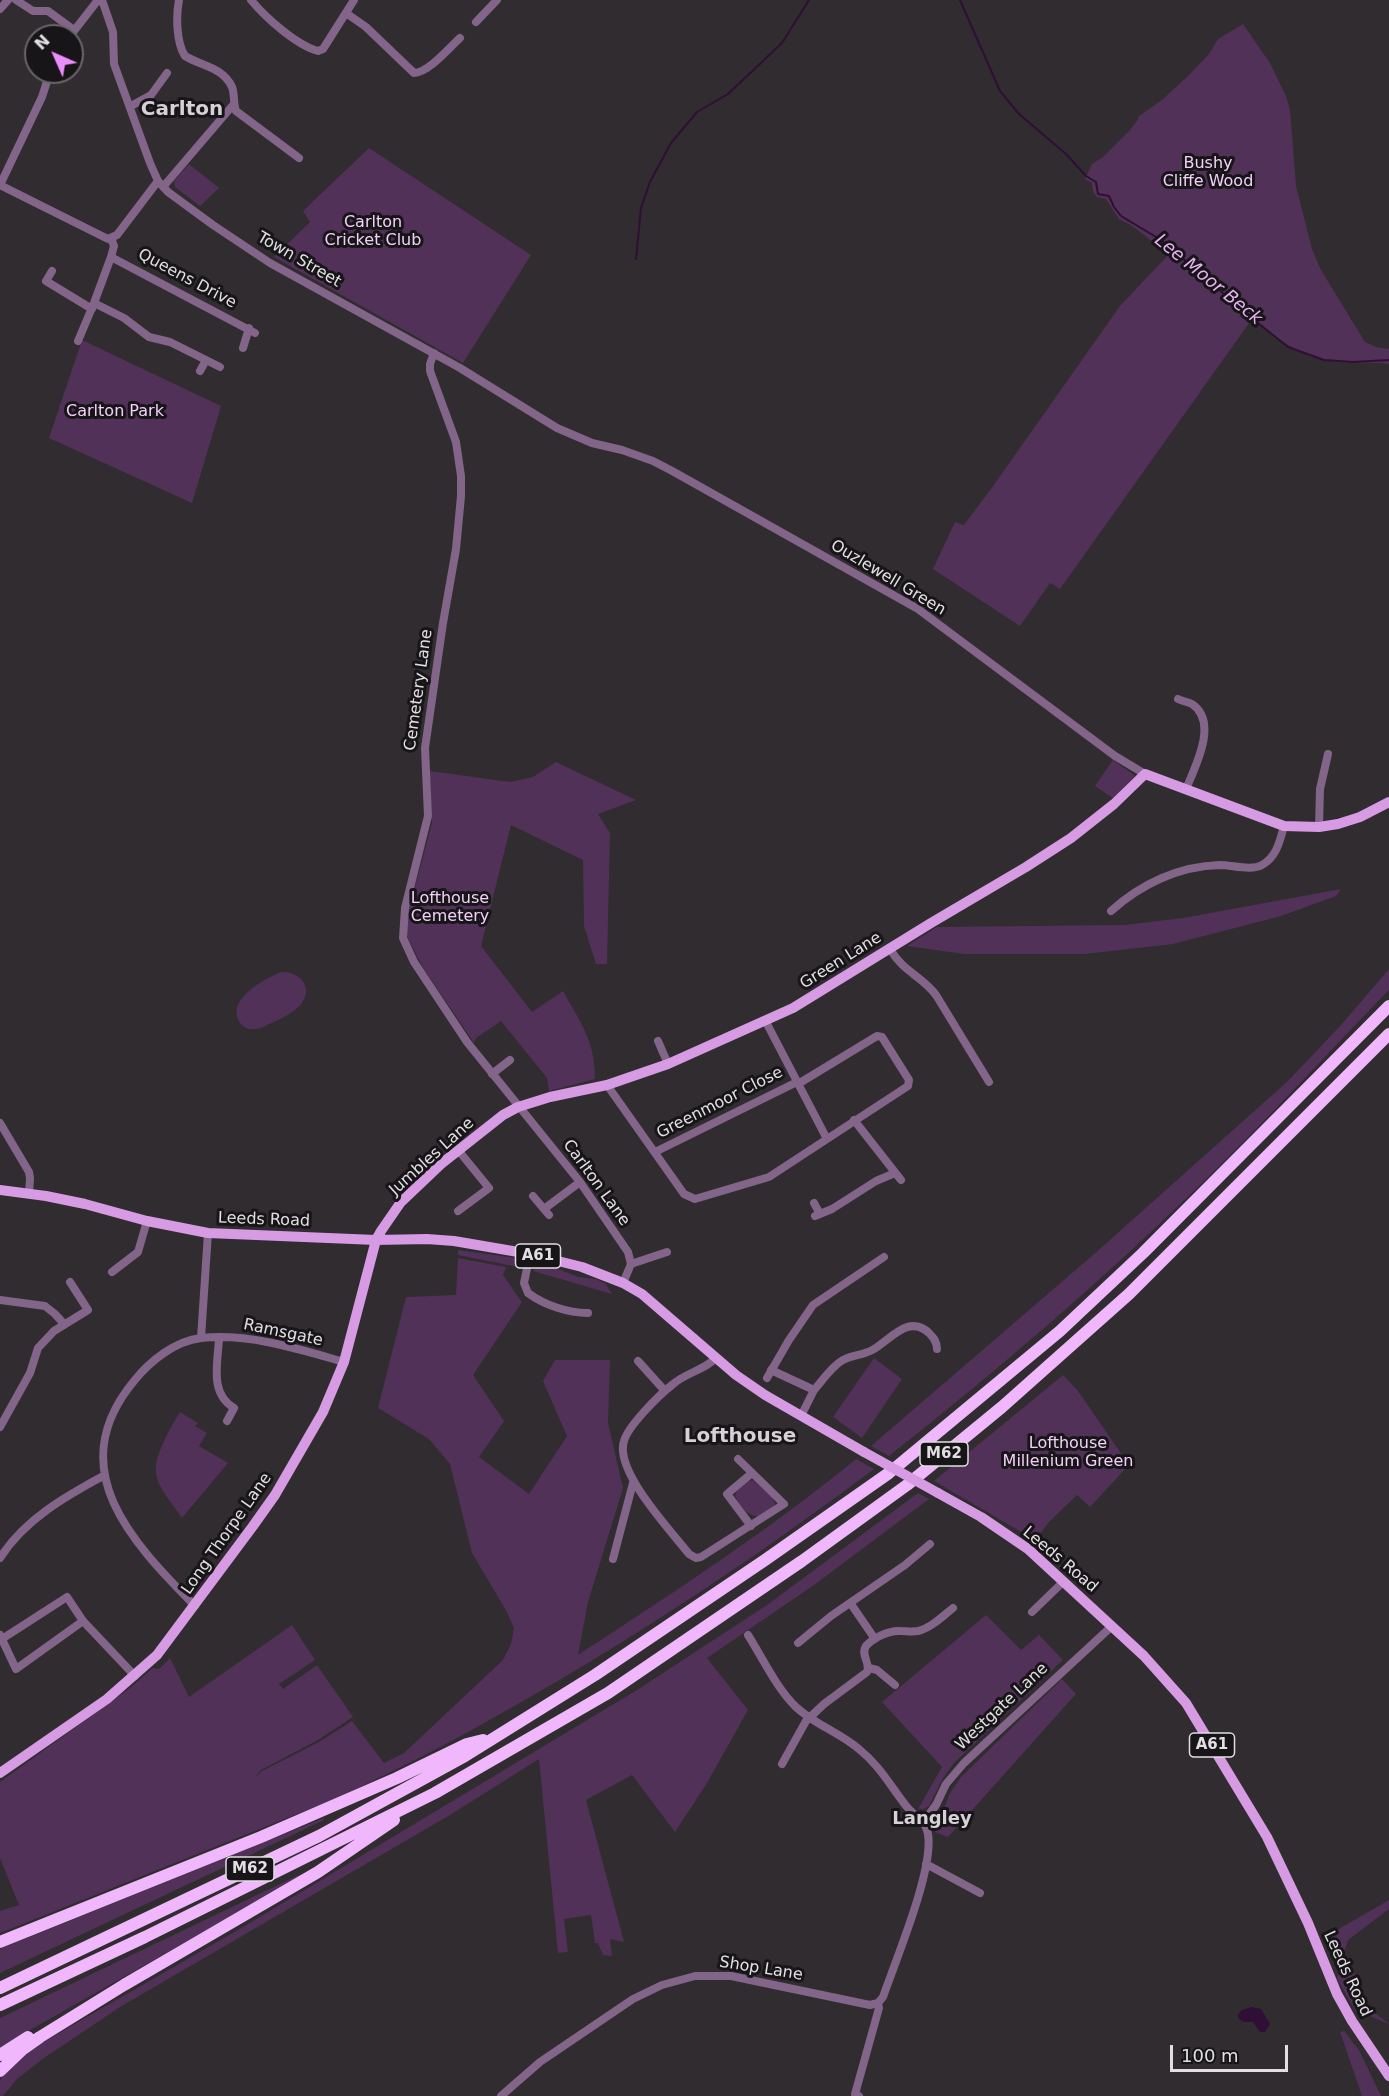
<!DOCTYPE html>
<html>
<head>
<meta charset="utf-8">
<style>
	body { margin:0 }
	#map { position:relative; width:1389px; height:2096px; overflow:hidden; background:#302c30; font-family:"DejaVu Sans",sans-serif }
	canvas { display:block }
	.north { position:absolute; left:24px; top:24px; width:60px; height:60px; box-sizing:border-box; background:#171517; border:2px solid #686668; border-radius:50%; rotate:315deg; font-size:16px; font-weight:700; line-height:24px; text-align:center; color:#e1dfe1 }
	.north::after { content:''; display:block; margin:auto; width:21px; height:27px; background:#ea8dfd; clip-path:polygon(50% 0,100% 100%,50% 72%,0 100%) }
	.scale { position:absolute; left:1170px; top:2045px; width:118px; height:27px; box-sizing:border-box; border:3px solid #e1dfe1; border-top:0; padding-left:8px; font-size:18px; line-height:21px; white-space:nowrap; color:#e1dfe1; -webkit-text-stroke:4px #171517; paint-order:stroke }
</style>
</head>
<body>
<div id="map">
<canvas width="1389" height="2096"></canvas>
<div class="north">N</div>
<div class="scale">100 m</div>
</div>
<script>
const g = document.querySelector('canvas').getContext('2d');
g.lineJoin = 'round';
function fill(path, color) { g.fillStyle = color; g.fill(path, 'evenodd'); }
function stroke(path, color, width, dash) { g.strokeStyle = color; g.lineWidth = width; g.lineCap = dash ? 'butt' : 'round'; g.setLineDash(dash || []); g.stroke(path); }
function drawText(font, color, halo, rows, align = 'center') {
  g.font = font + ' "DejaVu Sans",sans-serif'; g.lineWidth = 6; g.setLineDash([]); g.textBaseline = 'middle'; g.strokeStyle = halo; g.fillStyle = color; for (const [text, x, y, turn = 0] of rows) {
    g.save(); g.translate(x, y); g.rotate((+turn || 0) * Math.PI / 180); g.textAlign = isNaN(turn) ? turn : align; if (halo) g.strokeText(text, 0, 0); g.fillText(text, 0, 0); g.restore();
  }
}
fill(new Path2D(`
	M 1243,24 L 1270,63 L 1286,96 L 1290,110 L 1296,186 L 1312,249 L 1321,270 L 1365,342 L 1376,347 L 1389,349 L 1389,364 C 1368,361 1345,365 1324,360 C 1293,353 1278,337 1252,319 L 1060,589 L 1050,583 L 1020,626 L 933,569 L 955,522 L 964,525 L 991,489 L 1120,306 L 1169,254 L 1131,225 L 1119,219 L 1106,199 L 1097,197 L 1093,192 L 1092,183 L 1085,179 L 1092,164 L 1103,157 L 1129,131 L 1137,121 L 1139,116 L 1162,100 L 1188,76 L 1209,54 L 1218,39 Z
	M 369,148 L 531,255 L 463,363 L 274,257 L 310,222 L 303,211 Z
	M 189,164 L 219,188 L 200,206 L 175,187 L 174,181 Z
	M 82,340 L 221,406 L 192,503 L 49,438 Z
	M 1113,760 L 1135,776 L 1113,798 L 1095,786 Z
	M 556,762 L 636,800 L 598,814 L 610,833 L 607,964 L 596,964 L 584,926 L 583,860 L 511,825 L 481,946 L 532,1012 L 563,991 C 581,1024 595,1040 595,1079 L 549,1091 L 547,1078 L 501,1021 L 476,1038 L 474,1043 L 422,966 L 407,936 L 407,926 L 410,905 L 432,823 L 430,771 L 510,782 L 533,777 Z
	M 1341,889 L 1336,896 L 1281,916 L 1173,944 L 1085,954 L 964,954 L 907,946 L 937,927 L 1125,925 L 1183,918 Z
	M 1389,969 L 1389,990 C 1325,1056 1263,1124 1197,1188 C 1099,1283 996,1372 889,1456 L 871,1446 L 1093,1255 L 1288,1081 L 1341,1025 Z
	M 281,972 C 297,971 313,985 303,1001 C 298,1011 279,1020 269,1024 C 265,1026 260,1029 256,1029 C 240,1032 231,1013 240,1001 C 250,987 265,979 281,972 Z
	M 458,1250 L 516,1258 L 522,1263 L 523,1268 L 458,1255 Z
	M 458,1258 L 506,1267 L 503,1275 L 522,1302 L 473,1375 L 504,1421 L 479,1457 L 529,1494 L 567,1436 L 543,1381 L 555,1360 L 610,1360 L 608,1423 L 623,1488 L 588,1602 L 578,1655 C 673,1593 768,1531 856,1459 L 874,1469 C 782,1538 687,1603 588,1663 C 503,1714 417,1762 327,1802 L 0,1933 L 0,1911 L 19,1905 L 0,1858 L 0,1782 L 130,1688 L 153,1668 L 159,1669 L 170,1658 L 189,1697 L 292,1625 L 315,1660 L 279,1684 L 283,1689 L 317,1665 L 353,1717 L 318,1740 L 261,1770 L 254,1779 L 262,1771 L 319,1742 L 352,1721 L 384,1763 L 404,1753 L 503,1660 L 511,1644 L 514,1628 L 507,1612 L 472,1553 L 450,1464 L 429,1439 L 378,1408 L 406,1297 L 456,1295 Z
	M 540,1264 L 546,1264 L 578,1277 L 596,1279 L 606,1284 L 612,1294 L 533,1271 Z
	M 874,1358 L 902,1379 L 862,1438 L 833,1417 Z
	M 1063,1375 L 1078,1391 L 1129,1465 L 1090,1507 L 1077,1495 L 1049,1522 L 1035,1540 L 934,1481 Z
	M 180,1412 L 198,1423 L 195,1426 L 207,1433 L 199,1446 L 228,1463 L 182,1518 C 174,1505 158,1489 156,1473 C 153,1457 172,1425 180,1412 Z
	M 753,1480 L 772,1497 L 775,1504 C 759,1525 745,1516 735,1496 C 736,1489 746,1480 753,1480 Z
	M 918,1493 L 929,1499 L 814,1585 L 707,1658 L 748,1710 L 707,1783 L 675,1832 L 632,1775 L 586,1800 L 624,1942 L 610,1939 L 612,1956 L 603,1955 L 598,1943 L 595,1943 L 591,1915 L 564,1919 L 568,1952 L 558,1953 L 539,1759 L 450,1815 L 120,2007 L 44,2058 L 17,2079 L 3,2096 L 0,2096 C 0,2092 0,2085 0,2081 C 3,2069 30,2051 40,2044 L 243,1927 L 637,1690 L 767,1605 Z
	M 986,1615 L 1021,1650 L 1039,1635 L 1063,1660 L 954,1763 L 943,1778 L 929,1806 L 924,1809 L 918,1809 L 942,1767 L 882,1702 Z
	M 1062,1679 L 1076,1694 L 948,1837 L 935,1832 L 950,1793 L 961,1777 Z
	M 324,1818 L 324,1820 L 0,1973 L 0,1949 Z
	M 303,1873 L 288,1884 L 0,2047 L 0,2018 Z
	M 1389,1900 L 1389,1909 L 1348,1940 L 1344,1953 L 1333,1954 L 1325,1937 Z
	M 1350,1961 L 1357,1980 L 1371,2010 L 1389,2024 L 1355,2010 L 1337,1979 L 1341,1966 Z
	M 1344,2031 L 1359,2050 L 1381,2096 L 1362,2096 L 1340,2032 Z`), '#513158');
fill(new Path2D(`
	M 1252,2007 L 1261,2009 L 1270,2024 L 1265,2032 L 1260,2032 L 1253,2022 L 1244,2022 L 1239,2019 L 1238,2014 L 1242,2010 Z`), '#2f0f36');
stroke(new Path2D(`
	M 960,0 L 1000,91 L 1019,114 L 1066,154 L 1086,176 L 1096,182 L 1098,194 L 1109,196 L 1114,207 L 1121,216 L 1161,240 L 1253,319 L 1288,347 L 1324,360 L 1353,362 L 1389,360
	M 636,259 L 641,208 L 650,182 L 671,143 L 697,112 L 728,94 L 782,43 L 809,0`), '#2f0f36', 2);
stroke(new Path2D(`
	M 16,0 L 33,11 L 48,11 L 74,30
	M 102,0 L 113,32 L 114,64 L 150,163 L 158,181 L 168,192 L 213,225 L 270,263 L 460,368 L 557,428 L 592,443 L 622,450 L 653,461 L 674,472 L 918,609 L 1115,756 L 1145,774
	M 179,0 C 176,15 176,42 185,56 C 201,66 223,67 232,87 C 235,95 233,103 236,111 L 299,158
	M 251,0 C 265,17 296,45 318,51 L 323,49 L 354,0
	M 0,9 L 8,0
	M 346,13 L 366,27 L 414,73 C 428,73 449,48 460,38
	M 476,22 L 497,0
	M 70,36 L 98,0
	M 131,106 L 151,95 L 167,73
	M 0,185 L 108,239 L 117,235 L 158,181
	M 0,185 L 42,97 L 50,72
	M 163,187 L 233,105
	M 111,257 L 255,333
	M 52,271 L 46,281 L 92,309
	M 94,303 L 124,318 L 149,337 L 170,342 L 220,367
	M 78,341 L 94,303 L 111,257 L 114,246 L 111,238
	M 243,348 L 249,328
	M 434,353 L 430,364 L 430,371 L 456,442 L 461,476 L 461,496 L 456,549 L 443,623 L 425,748 L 428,816 L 405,908 L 403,938 L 414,962 L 467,1042 L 580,1182 L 628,1252 L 631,1264 L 623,1283
	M 200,371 L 206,360
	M 1178,699 C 1182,701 1188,702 1192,704 C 1219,722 1195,767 1186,789
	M 1319,827 L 1320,789 L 1328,754
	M 1111,911 C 1141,884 1179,866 1220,865 C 1232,865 1251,871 1262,865 C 1277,857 1280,840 1284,826
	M 890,949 C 904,973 921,975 936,995 L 989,1082
	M 766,1022 L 827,1139
	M 658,1041 L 668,1064
	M 492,1074 L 510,1060
	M 607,1085 L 684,1194 L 695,1199 L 769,1177 L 908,1086 L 909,1080 L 882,1037 L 877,1036 L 798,1084
	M 854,1120 L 901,1180
	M 0,1123 L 29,1172 L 30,1178 L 29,1194
	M 458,1150 L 489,1188 L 458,1211
	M 655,1152 L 797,1082
	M 533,1196 L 549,1215
	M 814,1203 L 820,1214
	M 544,1209 L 580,1182
	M 815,1216 L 832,1209 L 876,1181 L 895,1173
	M 530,1254 L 524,1283 L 528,1293 C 544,1305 568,1313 588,1313
	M 631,1264 L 667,1252
	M 112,1272 L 138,1252 L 147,1221
	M 0,1300 L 45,1306 L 55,1314 L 64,1324
	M 201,1338 L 208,1233
	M 219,1338 C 218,1363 209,1393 234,1408 L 227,1421
	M 715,1359 C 702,1371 685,1373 672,1385 C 659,1395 628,1426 624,1441 C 614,1471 671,1531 689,1554 L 696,1558 L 701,1557 L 784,1504 L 738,1459
	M 638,1361 L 665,1391
	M 771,1370 L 814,1390 L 801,1416
	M 767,1378 L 789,1340 L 813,1305 L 884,1257
	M 814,1390 C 822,1381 832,1366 843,1360 C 852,1355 865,1355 874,1349 C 891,1339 909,1314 929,1333 C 934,1338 937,1342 937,1349
	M 0,1427 L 30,1373 L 38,1348 L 54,1331 L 88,1310 L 70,1282
	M 751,1526 L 727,1494 L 752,1473
	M 0,1558 C 25,1519 66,1496 105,1475
	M 613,1559 L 633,1483
	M 851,1604 L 875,1639
	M 195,1606 C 132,1542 61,1469 134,1381 C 150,1361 175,1341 201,1338 C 249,1333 299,1349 344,1362
	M 1032,1612 L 1064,1581
	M 0,1635 L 16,1669 L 83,1621
	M 2,1639 L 67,1597 L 83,1621 L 135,1676
	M 798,1643 L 831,1616 L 905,1565 L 930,1544
	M 869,1668 L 877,1670 L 895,1685
	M 782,1764 L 806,1721 L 824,1704 L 867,1672 C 871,1663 860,1655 866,1646 C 873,1638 889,1630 900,1631 C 906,1631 912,1632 918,1631 C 931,1628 943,1616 953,1608
	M 924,1821 L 936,1805 L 946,1784 L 964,1763 L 1112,1626
	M 926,1864 L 980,1893
	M 501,2096 L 540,2062 L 633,1999 L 662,1985 L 695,1976 L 731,1976 L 870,2005 L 878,2003 L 883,1997 C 896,1959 934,1870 928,1834 C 925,1818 916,1818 907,1807 C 891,1787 880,1766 860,1750 C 841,1733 815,1725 796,1707 C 777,1689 762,1657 748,1635
	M 859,2096 L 855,2094 L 879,2008 L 878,2003`), '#826588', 8);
stroke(new Path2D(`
	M 0,1190 L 46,1196 L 85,1204 L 147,1221 L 208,1233 L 376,1240 L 427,1239 L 454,1241 L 530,1254 L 582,1267 L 623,1283 L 642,1294 L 736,1375 L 765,1395 L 864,1452
	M 938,1493 L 981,1517 L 1028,1549 L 1144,1656 L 1186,1703 L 1267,1837 L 1308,1923 L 1337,1994 L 1352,2021 L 1389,2076
	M 0,1773 L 107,1699 L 157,1655 L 253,1526 L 275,1495 L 323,1412 L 344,1362 L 376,1240 L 381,1231 L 401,1202 L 441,1164 L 503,1115 L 518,1107 L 550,1097 L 607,1085 L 668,1064 L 793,1008 L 931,923 L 1026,867 L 1071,838 L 1114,804 L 1145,774 L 1284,826 L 1319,827 L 1338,824 L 1360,817 L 1389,802`), '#d69be3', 10);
stroke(new Path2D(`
	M 0,1942 L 261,1837 L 397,1778 L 467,1744 L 483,1740
	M 0,1988 L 319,1836 L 465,1756 L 595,1675 L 765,1560 L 889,1473 L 1060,1331 L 1143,1253 L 1389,1006
	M 0,2005 L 145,1937 L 435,1793 L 608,1693 L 802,1561 L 907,1485 L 1002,1407 L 1129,1294 L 1389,1034
	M 0,2055 L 28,2037
	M 0,2071 L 23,2049 L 40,2037 L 124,1985 L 318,1872 L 394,1820`), '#f0b7fc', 12);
stroke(new Path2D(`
	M 864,1452 L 938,1493`), '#d69be3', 10);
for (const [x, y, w] of [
	[538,1256,45],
	[944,1454,48],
	[1212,1745,45],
	[250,1869,48]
]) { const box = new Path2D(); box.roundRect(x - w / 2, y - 12, w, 24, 4.5); g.fillStyle = '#171517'; g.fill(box); stroke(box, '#e1dfe1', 1.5); }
drawText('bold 15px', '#e1dfe1', null, [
	["A61",538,1256],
	["M62",944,1454],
	["A61",1212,1745],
	["M62",250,1869]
]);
drawText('16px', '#f2d0f9', '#171517', [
	["Bushy",1208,164],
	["Cliffe Wood",1208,182],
	["Carlton",373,223],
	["Cricket Club",373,241],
	["Carlton Park",115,412],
	["Lofthouse",450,899],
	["Cemetery",450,917],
	["Lofthouse",1068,1444],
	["Millenium Green",1068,1462]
]);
drawText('16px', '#e1dfe1', '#171517', [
	["Town Street",299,260,30],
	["Queens Drive",187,279,28],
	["Ouzlewell Green",888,578,31],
	["Cemetery Lane",419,690,-82],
	["Green Lane",841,961,-32],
	["Greenmoor Close",720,1103,-27],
	["Jumbles Lane",432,1157,-42],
	["Carlton Lane",596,1183,54],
	["Leeds Road",264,1220,2],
	["Ramsgate",283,1333,12],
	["Long Thorpe Lane",227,1534,-55],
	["Leeds Road",1060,1560,40],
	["Westgate Lane",1002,1707,-43],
	["Shop Lane",761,1969,9],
	["Leeds Road",1347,1974,65]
]);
drawText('italic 18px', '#e7b0f3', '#171517', [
	["Lee Moor Beck",1208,280,39]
]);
drawText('bold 18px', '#d5d1d6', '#171517', [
	["Langley",932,1819]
]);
drawText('bold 20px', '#d5d1d6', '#171517', [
	["Carlton",182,110],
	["Lofthouse",740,1437]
]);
</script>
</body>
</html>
